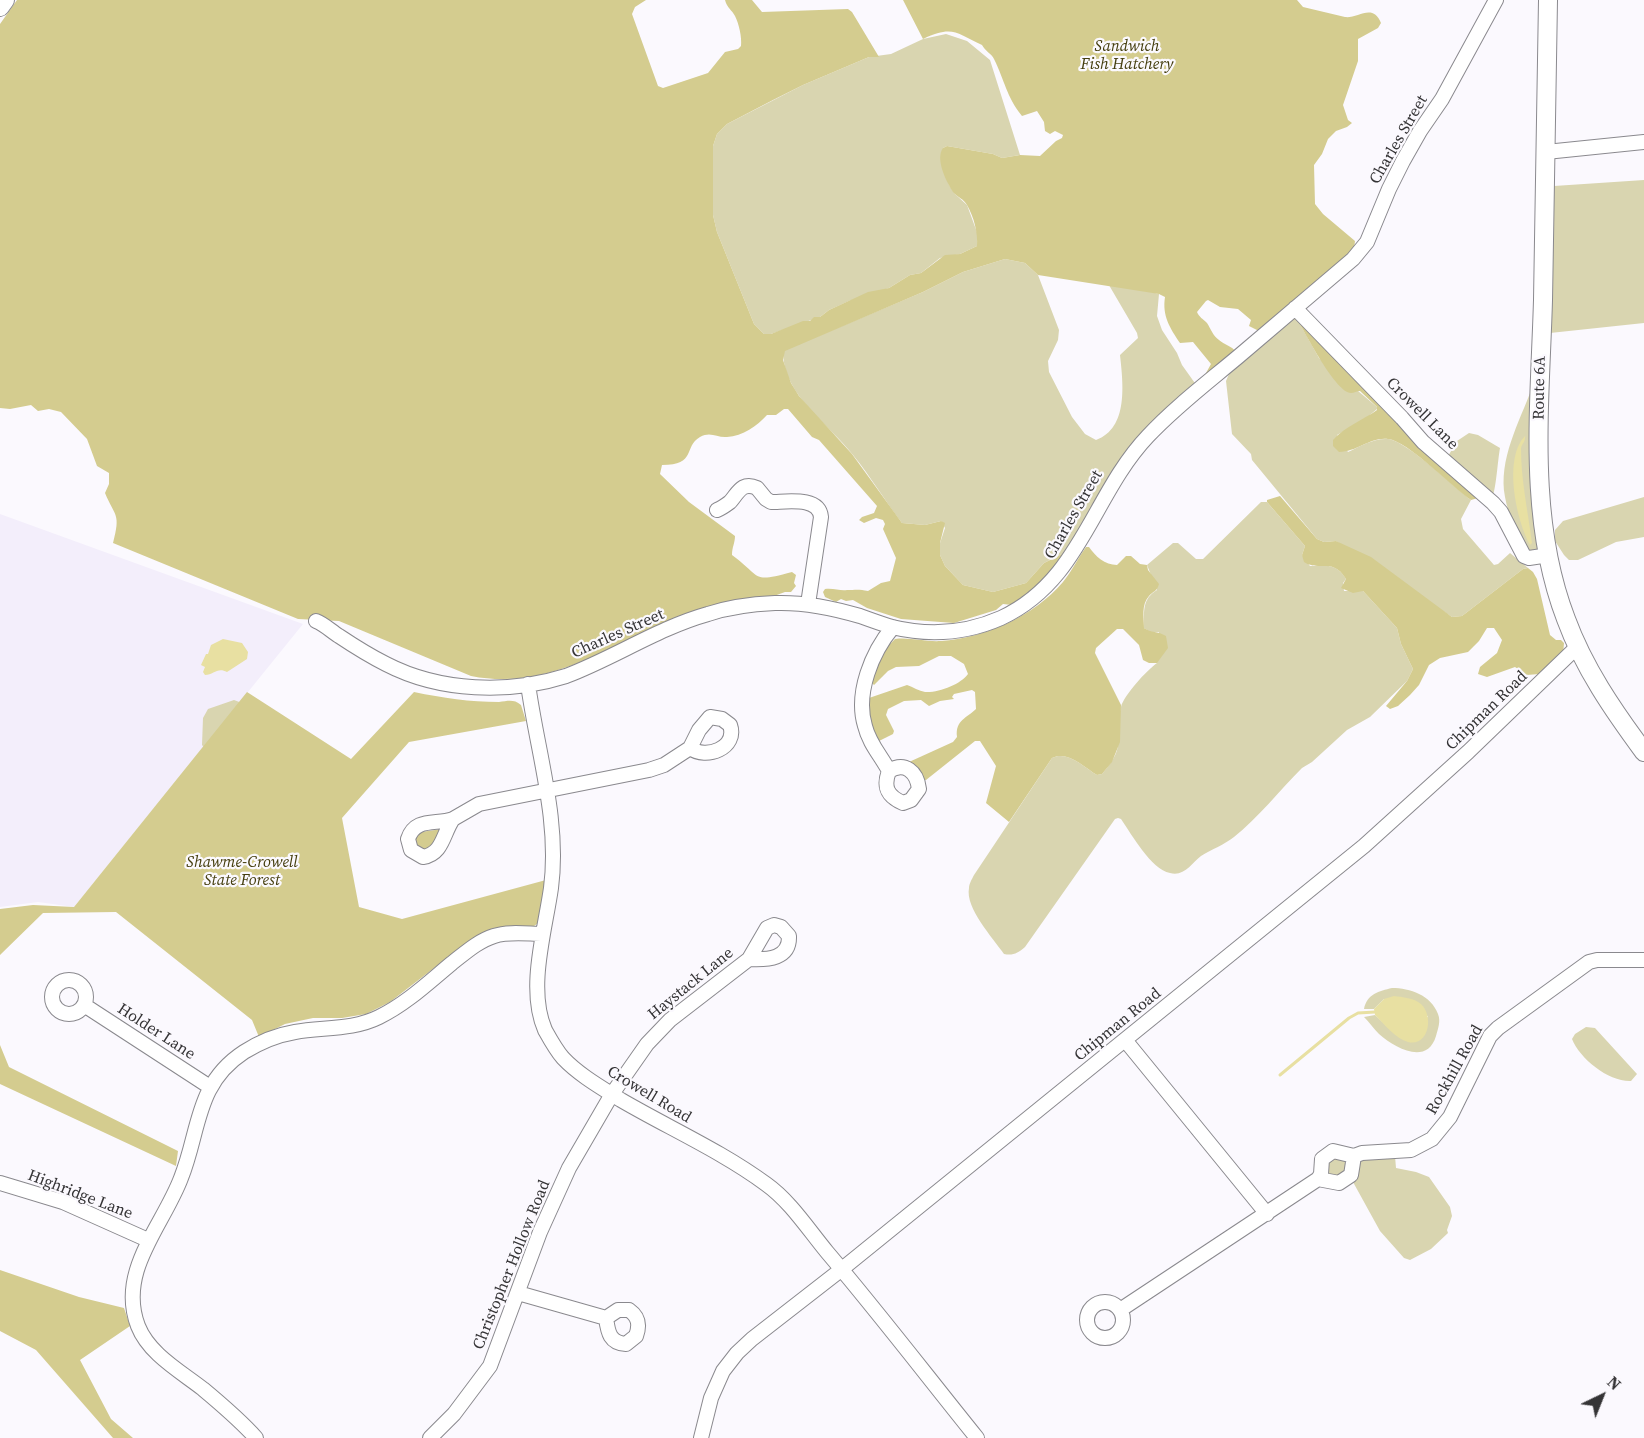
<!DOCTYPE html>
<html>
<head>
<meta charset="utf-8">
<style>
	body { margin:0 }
	#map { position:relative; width:1644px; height:1438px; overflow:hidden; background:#fbf9fe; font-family:"Source Serif 4",serif }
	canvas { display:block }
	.north { position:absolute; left:1572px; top:1366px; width:60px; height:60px; -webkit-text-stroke:4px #fbf9fe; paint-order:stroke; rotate:43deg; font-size:16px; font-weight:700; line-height:24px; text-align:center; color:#353436 }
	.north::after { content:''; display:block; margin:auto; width:21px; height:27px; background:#353436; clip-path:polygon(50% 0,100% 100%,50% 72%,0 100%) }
</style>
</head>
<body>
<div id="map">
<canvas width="1644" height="1438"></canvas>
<div class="north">N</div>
</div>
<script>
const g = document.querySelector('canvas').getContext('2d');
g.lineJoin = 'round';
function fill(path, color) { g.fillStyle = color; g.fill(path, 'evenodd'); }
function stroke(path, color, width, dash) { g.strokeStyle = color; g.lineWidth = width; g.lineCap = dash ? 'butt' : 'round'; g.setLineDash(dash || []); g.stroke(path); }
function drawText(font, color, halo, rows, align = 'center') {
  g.font = font + ' "Source Serif 4",serif'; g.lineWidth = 4.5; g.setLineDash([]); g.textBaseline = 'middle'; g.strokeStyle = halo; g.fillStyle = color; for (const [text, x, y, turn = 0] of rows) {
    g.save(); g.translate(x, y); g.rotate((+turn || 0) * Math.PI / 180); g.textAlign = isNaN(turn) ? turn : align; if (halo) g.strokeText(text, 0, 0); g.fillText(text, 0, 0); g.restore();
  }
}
fill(new Path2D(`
	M 0,514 L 303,624 L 74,907 L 38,902 L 0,907 Z`), '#f3eefb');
fill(new Path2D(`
	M 946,34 L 967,41 L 990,60 L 1020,155 L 1002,158 L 993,154 L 947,146 L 943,148 L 949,185 L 955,194 L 967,205 L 978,235 L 977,246 L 960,254 L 940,258 L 921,273 L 910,275 L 889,288 L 849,301 L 829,310 L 820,317 L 771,334 L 764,334 L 754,324 L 717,232 L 713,215 L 713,146 L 717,134 L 727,124 L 803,85 L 869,57 L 891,54 L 923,39 Z
	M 1644,180 L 1644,323 L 1550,333 L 1554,186 Z
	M 1005,259 L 1025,263 L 1038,275 L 1059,330 L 1058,340 L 1048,361 L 1049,372 L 1072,417 L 1085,434 L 1096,440 C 1129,428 1123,383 1120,355 L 1138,338 L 1137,333 L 1106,280 L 1159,294 L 1157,316 L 1162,330 L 1177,353 L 1182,365 L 1197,386 L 1145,433 L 1109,476 L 1071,546 L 1066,552 L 1044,563 L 1026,583 L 993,592 L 963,585 L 945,566 L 940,555 L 940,543 L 945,528 L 941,521 L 925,525 L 902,523 C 885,501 871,477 853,455 C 829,424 785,397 783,354 L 785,350 L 923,292 L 963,272 Z
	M 1292,318 L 1297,319 L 1319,358 L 1377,407 L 1377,409 L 1364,420 L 1337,435 L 1348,452 C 1360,446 1374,438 1388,439 C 1405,440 1455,487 1471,500 L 1461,519 L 1463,529 L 1494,565 L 1498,564 L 1510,553 L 1528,568 L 1523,569 L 1462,616 L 1452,617 L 1336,541 L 1324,542 L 1317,539 L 1252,460 L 1251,454 L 1232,434 L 1226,381 L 1229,374 L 1287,320 Z
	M 1532,388 L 1539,549 L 1532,553 L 1526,550 C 1519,533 1508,516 1505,497 C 1498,460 1519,423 1532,388 Z
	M 1469,433 L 1478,435 L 1500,448 C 1498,459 1496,488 1493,495 L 1447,458 L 1457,441 Z
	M 1644,497 L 1644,537 L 1616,542 L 1578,560 L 1569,560 L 1564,555 L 1555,541 L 1555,530 L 1563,521 Z
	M 1261,502 L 1267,502 L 1305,546 L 1302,555 L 1310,566 C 1325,565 1338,564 1346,579 L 1343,583 L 1344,591 L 1363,591 L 1397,628 L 1401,644 L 1413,669 L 1407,681 L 1370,717 L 1347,730 L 1312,762 L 1302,768 C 1281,789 1257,819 1234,837 C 1224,845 1212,849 1201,856 C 1192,863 1184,877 1170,873 C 1151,869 1132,835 1121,819 L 1118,818 L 1115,819 L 1025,947 C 1018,953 1013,956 1004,954 C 993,938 965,908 969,888 C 969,884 972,879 974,875 L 1052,758 C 1067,750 1084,767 1097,775 L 1102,774 C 1129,743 1113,739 1121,707 C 1124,695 1147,670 1157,663 L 1159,632 L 1150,632 L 1144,628 C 1144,611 1142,599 1157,590 L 1147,565 L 1173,543 L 1178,543 L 1196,559 L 1203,559 Z
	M 234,700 L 242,703 L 208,752 L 202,745 L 203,718 L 208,709 Z
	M 1392,988 C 1410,988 1431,995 1438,1014 C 1441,1021 1438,1029 1436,1036 C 1427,1066 1395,1048 1379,1034 C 1374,1029 1369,1022 1364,1017 L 1375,1015 L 1390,1029 L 1428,1017 C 1415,995 1408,999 1384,999 L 1374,1009 L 1364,1009 C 1367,994 1379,991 1392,988 Z
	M 1586,1027 L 1595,1028 L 1637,1074 L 1631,1081 C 1609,1082 1580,1059 1572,1039 L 1575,1034 Z
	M 1331,1156 L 1347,1161 L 1347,1172 L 1333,1178 L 1327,1173 L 1326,1161 Z
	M 1395,1156 L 1396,1168 L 1416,1172 L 1429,1177 L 1450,1207 L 1452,1216 L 1447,1230 L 1448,1233 L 1431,1249 L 1410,1260 L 1404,1258 L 1380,1231 L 1353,1182 L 1362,1158 Z`), '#d9d5b0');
fill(new Path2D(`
	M 17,0 L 646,0 L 635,7 L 632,14 L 658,86 L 663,88 L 708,73 L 725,52 L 738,49 L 741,46 C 742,37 739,24 735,16 C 732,10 727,8 725,0 L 752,0 L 762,12 L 848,9 L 852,12 L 879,57 L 869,57 L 803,85 L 773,100 L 727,124 L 717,134 L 713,146 L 713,215 L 717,232 L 754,324 L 764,334 L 771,334 L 803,321 L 810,321 L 814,317 L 820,317 L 829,310 L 868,292 L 889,288 L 910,275 L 921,273 L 945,255 L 960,254 L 977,246 C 978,233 974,217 967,205 C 964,199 957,197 953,192 C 946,181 935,159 943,148 L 947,146 L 993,154 L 1002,158 L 1020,155 L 1040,156 L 1056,141 L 1062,138 L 1063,135 L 1055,131 L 1050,134 L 1045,131 L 1044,122 L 1037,111 L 1022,116 C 1006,96 1005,81 994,59 C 992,54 985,51 982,45 C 956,33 953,25 923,39 L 903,0 L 1297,0 L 1303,7 C 1317,10 1331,14 1345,17 C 1357,19 1373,2 1381,23 L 1378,28 L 1358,39 L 1358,61 L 1343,105 L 1348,120 L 1352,123 L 1347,127 L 1336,131 L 1328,139 L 1322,154 L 1314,165 L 1315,204 L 1323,214 L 1355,241 L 1354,249 L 1350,255 L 1259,331 L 1249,326 L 1251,320 L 1238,309 L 1220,307 L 1208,300 L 1206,301 L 1197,312 C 1199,317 1203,319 1207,323 C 1211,329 1213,336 1219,340 C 1225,345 1232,346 1236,352 L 1207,375 L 1206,373 L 1211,364 L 1193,342 L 1180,343 C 1170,328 1162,316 1165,297 L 1159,294 L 1038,275 L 1025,263 L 1005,259 L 963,272 L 923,292 L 785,351 L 783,360 L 791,383 L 799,396 L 852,454 L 902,523 L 925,525 L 941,521 L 945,523 L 940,543 L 940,555 L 945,566 L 963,585 L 993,592 L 1026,583 L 1044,563 L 1066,552 L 1039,588 L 1012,605 L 1003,604 L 996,610 L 954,623 L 901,619 L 867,608 L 853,600 L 846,601 L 841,599 L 836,602 L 825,597 L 823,592 L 825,589 C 834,588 840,591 847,590 C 855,590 859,589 868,591 L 881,583 L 890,581 L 896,558 L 883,529 L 885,524 L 883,520 L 876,518 L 864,523 L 859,520 L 862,517 L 874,513 L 877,506 L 819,440 L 812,437 L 788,409 L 784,409 L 776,415 L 767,415 C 757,426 743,436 727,437 C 717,438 711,431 700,437 C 683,447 697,465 662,465 L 660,474 L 689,502 L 735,536 C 735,543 732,547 732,555 C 763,578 751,583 792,572 L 796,575 L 794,583 L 796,586 L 791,592 L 785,592 L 774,596 C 745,603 713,607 684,617 C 612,642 552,692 471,676 L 339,621 L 298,619 L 113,543 C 121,513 115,517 105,493 L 109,484 L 109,473 L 97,466 L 87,439 L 61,412 L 49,409 L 38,411 L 31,405 L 10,409 L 0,408 L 0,24 Z
	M 1297,319 L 1478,498 L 1471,500 C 1452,487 1408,441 1388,439 C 1370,437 1357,452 1339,452 L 1333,446 L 1333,440 C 1344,427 1363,420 1377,410 L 1377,407 L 1360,391 C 1357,391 1354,393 1351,393 C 1336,393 1305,333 1297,319 Z
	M 1280,496 L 1317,539 L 1324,542 L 1336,541 L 1371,557 L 1452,617 L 1462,616 L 1523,569 L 1528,568 L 1533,572 L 1537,579 L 1550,635 L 1556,640 L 1561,640 L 1564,643 L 1563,655 L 1539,674 L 1527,675 L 1515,667 L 1487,677 L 1478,674 L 1480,667 L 1497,653 L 1502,640 L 1494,628 L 1487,628 L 1479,641 L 1468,652 L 1440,658 L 1429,665 L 1419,685 L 1410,695 L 1398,706 L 1390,709 L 1386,706 L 1407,681 L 1413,669 L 1401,644 L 1397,628 L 1363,591 L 1353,593 L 1341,588 L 1346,579 C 1333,557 1319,572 1304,562 L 1302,555 L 1305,546 L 1267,502 L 1267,500 Z
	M 1086,547 L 1089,547 C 1095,556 1105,565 1117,565 L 1126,556 L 1131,556 L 1140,564 L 1147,565 L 1148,570 L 1159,584 C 1157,592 1153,591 1149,596 C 1141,605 1144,617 1144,628 C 1151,633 1158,631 1166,636 L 1168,648 L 1157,663 L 1149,663 L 1143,660 L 1139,645 L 1123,629 L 1117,629 L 1096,648 L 1095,653 L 1121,705 L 1120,742 L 1112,762 L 1102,774 L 1097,775 C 1084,767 1067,750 1052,758 L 1009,822 L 986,803 L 996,766 L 980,741 L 975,741 L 926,780 L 923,780 L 908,766 L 909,762 L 953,742 L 957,737 C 955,720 967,718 976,709 L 975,692 L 972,690 L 954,694 L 952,697 L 954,699 L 940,701 L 929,706 L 921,700 L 904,701 L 888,709 L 886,715 L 894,731 L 893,734 L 879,741 C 869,733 867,711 869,698 L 907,685 C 913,687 919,691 925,692 C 939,693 961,684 968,674 L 964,664 L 951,656 L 939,656 L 919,666 L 896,667 L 888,671 L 874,685 L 872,683 L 872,680 L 885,649 L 895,639 C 910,637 925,642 941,641 C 985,638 1034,616 1063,582 C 1072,571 1078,558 1086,547 Z
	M 247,692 L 351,759 L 414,692 C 443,698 470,702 499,702 C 508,701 514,699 521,705 L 526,721 L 409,742 L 342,818 L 359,907 L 402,919 L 546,880 L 540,922 L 534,926 L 493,928 L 473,938 L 390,1002 L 366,1014 L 342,1018 L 313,1018 L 285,1024 L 259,1037 L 252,1020 L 116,912 L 43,913 L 0,955 L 0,909 L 33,905 L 74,907 Z
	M 442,829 L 436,845 L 422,853 L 411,840 L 421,832 Z
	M 0,1045 L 9,1067 L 178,1151 L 176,1166 L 0,1084 Z
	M 0,1270 L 79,1297 L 124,1308 L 130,1326 L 80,1360 L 111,1419 L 133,1438 L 113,1438 L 36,1350 L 0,1331 Z`), '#d4cc8f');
fill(new Path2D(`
	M 1525,436 C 1526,442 1521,444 1521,449 C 1521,480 1528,512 1532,543 L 1530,545 C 1516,520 1503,458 1525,436 Z
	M 223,639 L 242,643 L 248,652 L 247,659 L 227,672 C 217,667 214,675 205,675 L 203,672 L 205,667 L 201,665 L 206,654 L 208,654 L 211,645 Z
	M 1394,996 C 1402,997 1414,998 1421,1004 C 1434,1016 1429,1047 1408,1042 C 1396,1039 1384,1024 1375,1015 L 1374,1009 L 1384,999 Z`), '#e8e0a2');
stroke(new Path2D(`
	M 1280,1075 L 1349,1018 L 1358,1013 L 1375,1012`), '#e8e0a2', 3);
const minor = new Path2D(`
	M 1546,152 L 1644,142
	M 1295,308 L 1402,418 L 1423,442 L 1493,503 L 1501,512 L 1524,556 L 1529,558 L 1549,555
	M 717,510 C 722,508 726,505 730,502 C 738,493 742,481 757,488 L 766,499 L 771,502 C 786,502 819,496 821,517 L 808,604
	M 316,621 C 324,624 331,631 339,636 C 354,646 370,656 386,664 C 440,692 509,694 566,676 C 614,658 658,628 708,614 C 729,607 752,604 775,603 C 803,602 833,608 860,616 C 871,620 882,624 892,627 C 929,636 967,633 1001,618 C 1081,581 1092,495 1148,436 C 1175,407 1208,382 1239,356 C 1277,324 1315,291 1353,259 L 1367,242 L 1389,189 L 1403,161 L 1420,131 L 1442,99 L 1496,0
	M 528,684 C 537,751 560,820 551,888 C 545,931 527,989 545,1030 C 550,1039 556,1050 563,1058 C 579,1075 602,1088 621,1100 C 669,1128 721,1151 766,1184 C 790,1201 808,1229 827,1252 C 878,1312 927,1376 977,1438
	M 710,717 L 722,719 L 730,725 C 738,748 706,760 690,748 L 699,730 Z
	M 889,771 C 883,787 887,796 903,803 L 911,800 L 919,789 C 917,772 905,761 889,771 C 881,756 869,743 865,726 C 855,693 872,652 893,627
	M 453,819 L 479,804 L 649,770 L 664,765 L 690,748
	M 453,819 C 443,833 443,854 423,857 L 411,850 L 408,839 C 415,817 436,825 453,819 Z
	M52 997a17 17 0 1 1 34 0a17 17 0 1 1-34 0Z
	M 84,1005 L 210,1087
	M 1125,1040 L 1267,1214
	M 1333,1151 L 1354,1156 L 1351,1175 L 1339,1183 L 1318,1179 L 1321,1174 L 1322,1159 Z
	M 1354,1156 L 1362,1153 L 1411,1150 L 1432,1139 L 1450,1117 L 1490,1036 L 1498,1028 L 1589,962 L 1597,960 L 1644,960
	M 0,1183 L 63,1202 L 148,1240
	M 518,1293 L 606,1318 L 618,1310 L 629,1310 C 639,1317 640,1325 636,1336 L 626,1344 C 610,1343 608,1333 606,1318
	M1087 1320a18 18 0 1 1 36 0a18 18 0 1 1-36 0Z
	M 1120,1310 L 1318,1179
	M 256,1438 C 240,1420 221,1404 203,1389 C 180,1371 149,1354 138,1326 C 117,1271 163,1226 181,1178 C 200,1131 195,1084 244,1052 C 260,1042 277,1035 295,1032 C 323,1027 353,1030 379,1017 C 406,1004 429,982 452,963 C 465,953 478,941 494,936 C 509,931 528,934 543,934
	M 430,1438 L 454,1414 L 490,1366 L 540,1232 L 569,1168 L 612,1094 L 647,1044 L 670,1020 L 749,959 L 767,928 L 774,925 L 781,927 L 789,936 C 790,959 768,960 749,959
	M 701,1438 L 711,1398 L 723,1371 L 737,1353 L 752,1339 L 842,1269 L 1364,846 L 1468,752 L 1577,647`);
const major = new Path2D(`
	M 1548,0 C 1547,100 1545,200 1543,300 C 1540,406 1527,518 1566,619 C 1584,668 1613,710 1644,752
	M 0,7 L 5,0`);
stroke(minor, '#8a898e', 16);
stroke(major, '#8a898e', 20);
stroke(minor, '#fff', 14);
stroke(major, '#fff', 18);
drawText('italic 16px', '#443d0d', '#fbf9fe', [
	["Sandwich",1127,47],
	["Fish Hatchery",1127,65],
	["Shawme-Crowell",242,863],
	["State Forest",242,881]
]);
drawText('16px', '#353436', '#fbf9fe', [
	["Charles Street",1399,140,-60],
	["Route 6A",1540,388,-89],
	["Crowell Lane",1422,414,45],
	["Charles Street",1074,515,-60],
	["Charles Street",618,634,-24],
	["Chipman Road",1487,711,-44],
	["Haystack Lane",691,984,-39],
	["Chipman Road",1118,1025,-39],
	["Holder Lane",156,1032,33],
	["Rockhill Road",1455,1070,-61],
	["Crowell Road",649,1095,31],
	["Highridge Lane",80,1195,21],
	["Christopher Hollow Road",512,1265,-68]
]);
</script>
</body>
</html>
